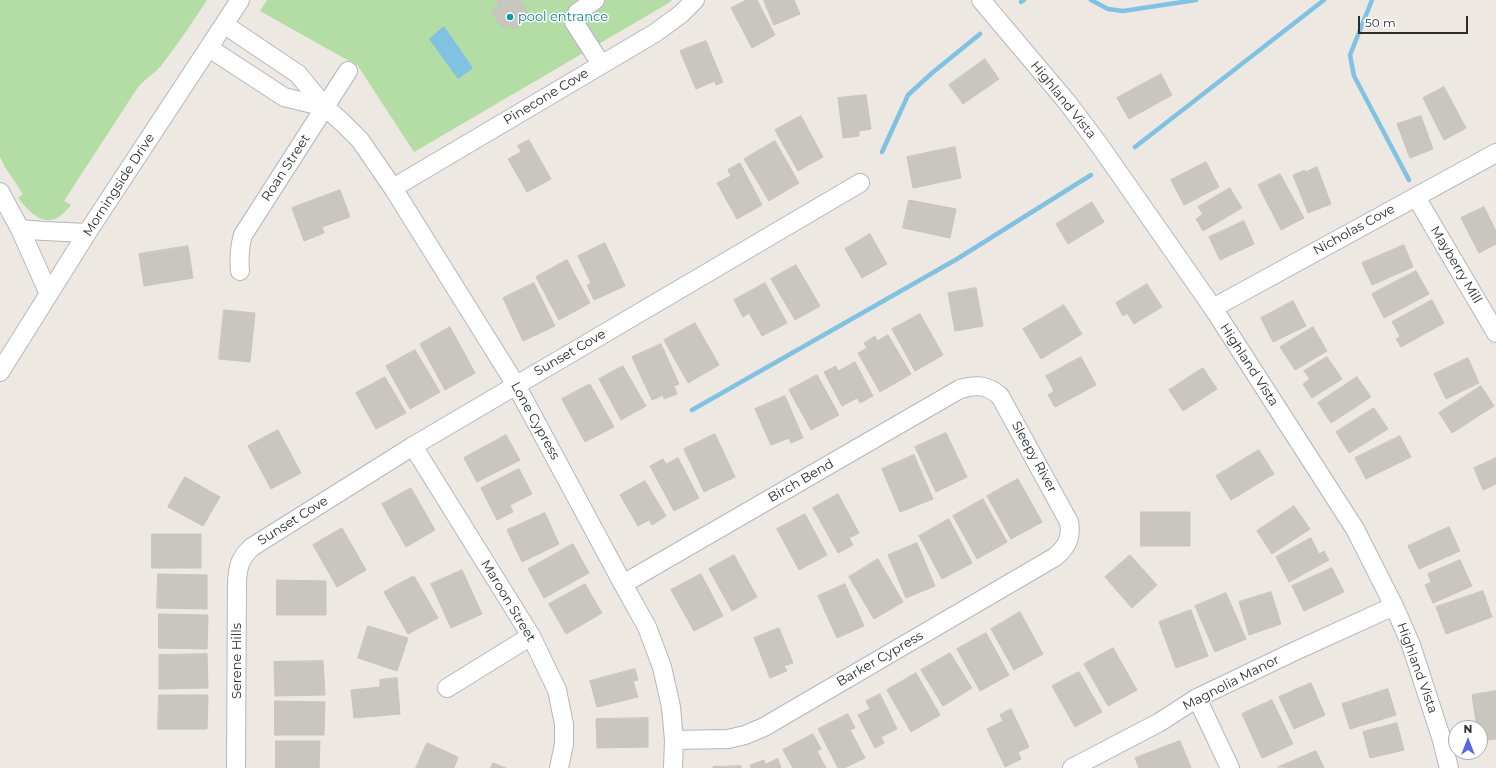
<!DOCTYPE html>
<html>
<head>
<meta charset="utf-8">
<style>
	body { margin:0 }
	#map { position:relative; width:1496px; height:768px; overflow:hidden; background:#ede8e1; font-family:Montserrat,sans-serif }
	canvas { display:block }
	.north { position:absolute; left:1448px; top:720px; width:40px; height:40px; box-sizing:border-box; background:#fff; border:1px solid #ababab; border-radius:50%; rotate:0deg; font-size:11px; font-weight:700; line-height:16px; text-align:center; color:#2d2d2d }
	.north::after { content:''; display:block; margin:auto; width:14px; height:18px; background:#5567e6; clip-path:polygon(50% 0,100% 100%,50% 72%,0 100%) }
	.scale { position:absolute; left:1358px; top:16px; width:110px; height:18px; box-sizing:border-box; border:2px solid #2d2d2d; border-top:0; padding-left:5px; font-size:12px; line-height:14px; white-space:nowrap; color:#2d2d2d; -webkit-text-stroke:3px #fff; paint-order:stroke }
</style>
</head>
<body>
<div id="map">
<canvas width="1496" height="768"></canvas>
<div class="north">N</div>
<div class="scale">50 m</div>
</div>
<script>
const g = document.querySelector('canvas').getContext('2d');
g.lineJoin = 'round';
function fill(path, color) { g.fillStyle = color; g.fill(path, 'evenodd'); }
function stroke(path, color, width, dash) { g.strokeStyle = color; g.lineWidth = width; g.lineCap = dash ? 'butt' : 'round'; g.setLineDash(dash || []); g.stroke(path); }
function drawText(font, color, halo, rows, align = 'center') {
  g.font = font + ' Montserrat,sans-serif'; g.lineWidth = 3; g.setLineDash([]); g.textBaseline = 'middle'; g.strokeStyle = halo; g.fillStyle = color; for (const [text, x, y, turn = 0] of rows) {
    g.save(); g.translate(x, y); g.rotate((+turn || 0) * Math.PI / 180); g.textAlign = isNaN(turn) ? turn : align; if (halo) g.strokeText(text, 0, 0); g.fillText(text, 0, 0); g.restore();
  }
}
fill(new Path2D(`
	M 0,0 L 207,0 C 192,23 177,45 161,66 C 154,74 145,79 138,87 L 64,201 L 71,205 C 50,232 35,219 18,198 L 23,194 L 5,167 L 0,157 Z
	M 267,0 L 672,0 L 667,4 L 414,152 L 358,66 L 260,11 Z`), '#b4dca5');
fill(new Path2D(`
	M 444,26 L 473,68 L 458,79 L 429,39 Z`), '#81c2e2');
stroke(new Path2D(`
	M 1091,0 L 1108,9 L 1123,11 L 1196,0
	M 1372,0 L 1350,55 L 1354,76 L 1409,180
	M 1021,2 L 1024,0
	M 1135,147 L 1324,0
	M 882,152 L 908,95 L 932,73 L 980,34
	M 692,410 L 957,259 L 1091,175`), '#81c2e2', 4.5);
const building = new Path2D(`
	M 496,0 L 519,0 L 527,12 L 524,14 L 527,19 L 513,29 L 509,24 L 503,28 L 491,11 L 500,6 Z
	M 747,0 L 757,0 L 775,35 L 752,48 L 731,8 Z
	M 764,0 L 794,0 L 800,14 L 774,25 Z
	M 706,41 L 723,82 L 716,85 L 715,81 L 696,89 L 680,51 Z
	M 985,59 L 999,79 L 963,104 L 949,85 Z
	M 1161,74 L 1172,95 L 1129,119 L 1117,98 Z
	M 1444,87 L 1466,128 L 1444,140 L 1423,98 Z
	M 866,95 L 871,129 L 859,131 L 859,136 L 843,138 L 838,98 Z
	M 801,116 L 823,157 L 798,171 L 775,130 Z
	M 1421,116 L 1433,149 L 1410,158 L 1397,124 Z
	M 529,140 L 551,179 L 527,192 L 508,159 L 521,152 L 518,146 Z
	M 775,141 L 799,183 L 769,201 L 744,159 Z
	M 955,147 L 961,178 L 913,188 L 907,157 Z
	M 1206,162 L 1219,187 L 1184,205 L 1171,180 Z
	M 740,163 L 762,205 L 737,219 L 717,183 L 731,176 L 728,170 Z
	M 1317,167 L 1331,204 L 1308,213 L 1293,175 L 1305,170 L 1305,172 Z
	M 1280,174 L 1304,218 L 1281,230 L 1258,185 Z
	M 1230,188 L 1242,208 L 1203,231 L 1196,219 L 1203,214 L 1198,207 Z
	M 340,190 L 350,217 L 322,227 L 324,233 L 304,241 L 292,208 Z
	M 909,200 L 956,209 L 950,238 L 903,228 Z
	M 1092,202 L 1104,222 L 1068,244 L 1056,224 Z
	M 1484,207 L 1496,231 L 1496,244 L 1479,253 L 1461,218 Z
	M 1244,221 L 1254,244 L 1220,260 L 1209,237 Z
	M 870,234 L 887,264 L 862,278 L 845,249 Z
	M 605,243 L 625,286 L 594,300 L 587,285 L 591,283 L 578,256 Z
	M 1404,245 L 1413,267 L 1372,285 L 1362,263 Z
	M 188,246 L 193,278 L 144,286 L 139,254 Z
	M 567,260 L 590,303 L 559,320 L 536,277 Z
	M 796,265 L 820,306 L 795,320 L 771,279 Z
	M 1416,271 L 1429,294 L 1384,318 L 1372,294 Z
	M 534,283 L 555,326 L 523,341 L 503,298 Z
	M 765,283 L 787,323 L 762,336 L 749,313 L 743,317 L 734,300 Z
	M 1147,284 L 1162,307 L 1134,324 L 1127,313 L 1123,316 L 1116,303 Z
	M 976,288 L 983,326 L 955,331 L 948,293 Z
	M 1432,300 L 1444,323 L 1401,347 L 1396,339 L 1400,336 L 1392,322 Z
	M 1293,301 L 1306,326 L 1273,342 L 1261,318 Z
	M 1064,305 L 1082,334 L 1041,359 L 1023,329 Z
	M 224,310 L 255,313 L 250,362 L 219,359 Z
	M 920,314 L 943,355 L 915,371 L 892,329 Z
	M 695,323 L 719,365 L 688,383 L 664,340 Z
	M 450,327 L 475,373 L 445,390 L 420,344 Z
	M 1313,327 L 1327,351 L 1295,370 L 1280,347 Z
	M 888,335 L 911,374 L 880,392 L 858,353 L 867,348 L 864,343 L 875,336 L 877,341 Z
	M 661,344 L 679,384 L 674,386 L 677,394 L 664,399 L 663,395 L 652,400 L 632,357 Z
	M 415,350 L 440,392 L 410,409 L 386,366 Z
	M 1081,357 L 1096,385 L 1055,407 L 1048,395 L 1054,391 L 1046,376 Z
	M 1327,357 L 1342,379 L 1312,398 L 1303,384 L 1310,379 L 1304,371 Z
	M 1468,358 L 1479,383 L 1446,399 L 1434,374 Z
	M 855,362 L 873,396 L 860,403 L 857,398 L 842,406 L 824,372 L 836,366 L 838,371 Z
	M 623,366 L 646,406 L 621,420 L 599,379 Z
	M 1203,368 L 1217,389 L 1183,411 L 1169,390 Z
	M 817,375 L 839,415 L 811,430 L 789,390 Z
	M 385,377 L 406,413 L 376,429 L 356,393 Z
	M 1357,377 L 1371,397 L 1331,423 L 1318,403 Z
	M 590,384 L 614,427 L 585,442 L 562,399 Z
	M 1481,386 L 1494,406 L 1452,433 L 1439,413 Z
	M 785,396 L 803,438 L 791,443 L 789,438 L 771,445 L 755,409 Z
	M 1374,408 L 1388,429 L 1349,453 L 1336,432 Z
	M 278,430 L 301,473 L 271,489 L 248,446 Z
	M 946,433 L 967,477 L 936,492 L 915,447 Z
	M 715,434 L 735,477 L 704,492 L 684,449 Z
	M 506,435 L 520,460 L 477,482 L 464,458 Z
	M 1400,436 L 1411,457 L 1366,479 L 1355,458 Z
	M 1259,450 L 1274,474 L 1231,500 L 1216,476 Z
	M 914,455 L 933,499 L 900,512 L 882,469 Z
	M 678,458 L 699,498 L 674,511 L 650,466 L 663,459 L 666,464 Z
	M 1496,458 L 1496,484 L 1483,490 L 1474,468 Z
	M 519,469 L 532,494 L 510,505 L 513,512 L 497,520 L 481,488 Z
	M 185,477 L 220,497 L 203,526 L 168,507 Z
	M 1018,479 L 1042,522 L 1011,539 L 987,496 Z
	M 645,481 L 666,516 L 652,525 L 649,520 L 638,526 L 620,495 Z
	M 411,488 L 435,530 L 406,547 L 382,504 Z
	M 838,494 L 859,533 L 849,538 L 853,545 L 838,553 L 813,508 Z
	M 983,499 L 1007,542 L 977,559 L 953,516 Z
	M 1294,506 L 1310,529 L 1272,554 L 1257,531 Z
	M 1141,512 L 1190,512 L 1190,546 L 1141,546 Z
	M 545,513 L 559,544 L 522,562 L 507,530 Z
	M 805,514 L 827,555 L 799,570 L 777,529 Z
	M 949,519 L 972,563 L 942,579 L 919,536 Z
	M 1449,527 L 1460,551 L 1419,569 L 1408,546 Z
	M 342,528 L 366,570 L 337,587 L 313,545 Z
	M 152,534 L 201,534 L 201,568 L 152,568 Z
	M 1311,538 L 1319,554 L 1324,551 L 1329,560 L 1289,582 L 1276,557 Z
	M 917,543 L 935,586 L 906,598 L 888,555 Z
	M 573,544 L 589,573 L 544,598 L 528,569 Z
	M 734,555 L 757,597 L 732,611 L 709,569 Z
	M 1130,555 L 1157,585 L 1132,608 L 1105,577 Z
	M 878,559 L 903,602 L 874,619 L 849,577 Z
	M 1460,560 L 1472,586 L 1433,603 L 1425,585 L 1431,582 L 1428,574 Z
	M 1332,568 L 1344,592 L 1304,611 L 1292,586 Z
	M 462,570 L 482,614 L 451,628 L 431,584 Z
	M 158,574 L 207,575 L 207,609 L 157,608 Z
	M 701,574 L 723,616 L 694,631 L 671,590 Z
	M 414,576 L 438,618 L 408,634 L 384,592 Z
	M 277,580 L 326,581 L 326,615 L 277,615 Z
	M 585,584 L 602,613 L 566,634 L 549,604 Z
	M 845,584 L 864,626 L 837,638 L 818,596 Z
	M 1483,591 L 1492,617 L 1446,634 L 1436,607 Z
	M 1271,592 L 1281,624 L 1249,635 L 1239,602 Z
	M 1226,593 L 1246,639 L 1215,652 L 1195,606 Z
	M 1191,610 L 1208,656 L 1176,668 L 1159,622 Z
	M 1020,612 L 1043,654 L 1014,670 L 991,629 Z
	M 159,614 L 208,615 L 207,649 L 159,648 Z
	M 368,626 L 408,638 L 397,671 L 358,658 Z
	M 779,628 L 793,663 L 784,666 L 787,671 L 770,678 L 754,638 Z
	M 986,633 L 1009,675 L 980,691 L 957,649 Z
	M 1113,648 L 1137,690 L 1108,706 L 1084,664 Z
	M 950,653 L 972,688 L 943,706 L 921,670 Z
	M 207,654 L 208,688 L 159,689 L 159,655 Z
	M 323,661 L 325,695 L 275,696 L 274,662 Z
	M 635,669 L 638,680 L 633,681 L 638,697 L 597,707 L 590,681 Z
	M 1079,672 L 1102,712 L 1075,727 L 1052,686 Z
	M 916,673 L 940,715 L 911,732 L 887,690 Z
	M 397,678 L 400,714 L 354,718 L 351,690 L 380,687 L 380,680 Z
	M 1311,683 L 1325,715 L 1294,729 L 1279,697 Z
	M 1388,689 L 1396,715 L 1350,729 L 1342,704 Z
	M 1496,691 L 1496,739 L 1480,741 L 1480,728 L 1477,728 L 1472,695 Z
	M 880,694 L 897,729 L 881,737 L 884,743 L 875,748 L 858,715 L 870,709 L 866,701 Z
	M 159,695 L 208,695 L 207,729 L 158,729 Z
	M 1272,700 L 1293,744 L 1262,758 L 1242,714 Z
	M 275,701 L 325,702 L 324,735 L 275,735 Z
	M 1011,709 L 1029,747 L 1018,752 L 1021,759 L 1005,767 L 987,729 L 1003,721 L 1000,715 Z
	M 848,714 L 855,728 L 850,730 L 865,758 L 844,768 L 838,768 L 818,729 Z
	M 648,718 L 648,747 L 597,748 L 596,719 Z
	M 1397,723 L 1404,750 L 1370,758 L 1363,732 Z
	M 813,734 L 821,749 L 817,751 L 826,768 L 793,768 L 783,750 Z
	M 276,741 L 320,741 L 319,768 L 276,768 Z
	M 1180,741 L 1191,768 L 1139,768 L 1135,758 Z
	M 427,743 L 458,757 L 454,768 L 416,768 Z
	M 1316,751 L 1324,768 L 1278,767 Z
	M 778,759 L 781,768 L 751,768 L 750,765 L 764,760 L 765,764 Z
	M 493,763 L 506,768 L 491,768 Z
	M 741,766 L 741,768 L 713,768 L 713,767 Z`);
fill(building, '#c9c6bf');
stroke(building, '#c8c4bb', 1);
const minor = new Path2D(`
	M 595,0 L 577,13 L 574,22 L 601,64
	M 981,0 L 1067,102 L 1100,146 L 1213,308 L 1355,529 L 1394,606 L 1411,645 L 1441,737 L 1449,768
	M 225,25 L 298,74 L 325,107 L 343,123 L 360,140 L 393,188 L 516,385 L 623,584 L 647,627 L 662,667 L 671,707 L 674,740 L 673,768
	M 209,48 L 284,97 L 325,107
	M 393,188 L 655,33 L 681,14 L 695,0
	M 0,192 L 20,229 L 49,294
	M 1416,197 L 1496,333
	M 20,229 L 44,231 L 87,233
	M 240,271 C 239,258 239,248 243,235 L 348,71
	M 1213,308 L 1496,153
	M 0,372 L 87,233 L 240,0
	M 413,446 L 531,636 L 557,690 L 564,724 L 564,744 L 559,768
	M 623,584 L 960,389 C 977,384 987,385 1000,396 L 1069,522 C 1072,537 1067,547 1055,557 L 764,727 L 745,735 L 728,739 L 674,740
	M 447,688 L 531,636
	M 1197,698 L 1230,768
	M 236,768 L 237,582 C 238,566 240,558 252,547 L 413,446 L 860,183
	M 1072,768 L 1160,722 L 1197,698 L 1293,652 L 1394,606`);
stroke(minor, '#b5b6bf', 20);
stroke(minor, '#fff', 18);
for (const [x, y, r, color] of [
	[510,17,4,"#0f9aa8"]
]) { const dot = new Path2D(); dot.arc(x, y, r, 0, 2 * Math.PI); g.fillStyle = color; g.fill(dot); stroke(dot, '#fff', 1.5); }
drawText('13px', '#0d838f', '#fff', [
	["pool entrance",518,17]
], 'left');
drawText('13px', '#2d2d2d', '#fff', [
	["Pinecone Cove",546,97,-31],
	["Highland Vista",1063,100,51],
	["Roan Street",286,168,-57],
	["Morningside Drive",119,185,-57],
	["Nicholas Cove",1354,230,-29],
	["Mayberry Mill",1456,265,59],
	["Sunset Cove",570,353,-30],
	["Highland Vista",1249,365,57],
	["Lone Cypress",535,421,61],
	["Sleepy River",1034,457,61],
	["Birch Bend",801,481,-30],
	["Sunset Cove",293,521,-32],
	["Maroon Street",508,601,59],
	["Barker Cypress",880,659,-30],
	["Serene Hills",237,661,-90],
	["Highland Vista",1417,668,70],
	["Magnolia Manor",1231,683,-27]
]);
</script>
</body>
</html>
